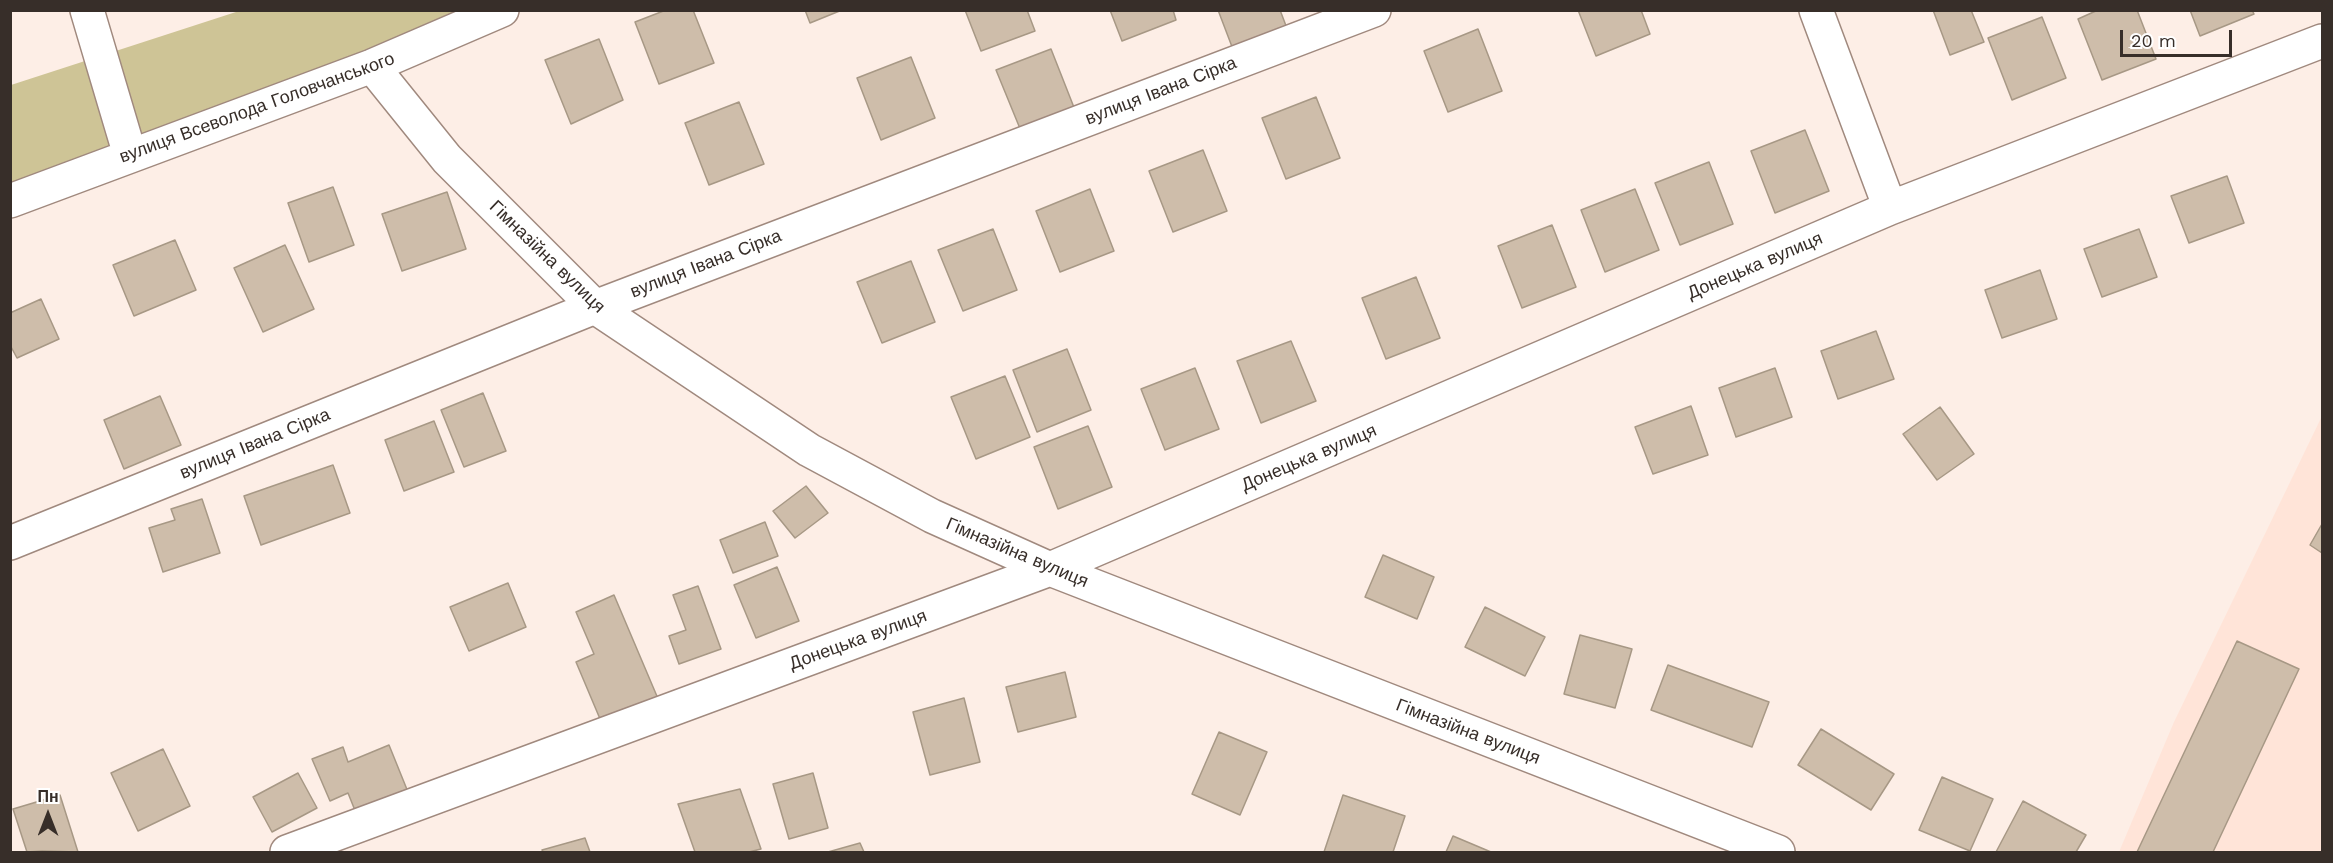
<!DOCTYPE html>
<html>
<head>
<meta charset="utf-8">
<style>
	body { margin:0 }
	#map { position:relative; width:2333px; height:863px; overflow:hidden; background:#fdeee6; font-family:"Work Sans",sans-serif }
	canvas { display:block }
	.frame { position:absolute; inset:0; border:12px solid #372e29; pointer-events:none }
	.north { position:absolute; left:18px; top:785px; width:60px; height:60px; -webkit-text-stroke:4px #fff; paint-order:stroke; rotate:0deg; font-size:16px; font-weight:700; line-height:24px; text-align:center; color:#372e29 }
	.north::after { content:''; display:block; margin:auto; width:21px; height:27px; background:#372e29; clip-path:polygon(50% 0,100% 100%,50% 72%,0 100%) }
	.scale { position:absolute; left:2120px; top:30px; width:112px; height:27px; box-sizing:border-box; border:3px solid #372e29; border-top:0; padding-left:8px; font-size:18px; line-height:21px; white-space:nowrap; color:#372e29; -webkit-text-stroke:4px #fff; paint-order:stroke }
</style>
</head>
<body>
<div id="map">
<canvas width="2333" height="863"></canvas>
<div class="frame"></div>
<div class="north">Пн</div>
<div class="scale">20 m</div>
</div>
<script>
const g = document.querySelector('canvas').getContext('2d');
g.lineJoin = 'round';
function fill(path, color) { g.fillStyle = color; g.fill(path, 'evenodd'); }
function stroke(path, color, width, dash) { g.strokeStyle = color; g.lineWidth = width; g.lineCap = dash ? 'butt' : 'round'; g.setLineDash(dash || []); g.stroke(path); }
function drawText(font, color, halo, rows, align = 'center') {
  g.font = font + ' "Work Sans",sans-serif'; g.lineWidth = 4.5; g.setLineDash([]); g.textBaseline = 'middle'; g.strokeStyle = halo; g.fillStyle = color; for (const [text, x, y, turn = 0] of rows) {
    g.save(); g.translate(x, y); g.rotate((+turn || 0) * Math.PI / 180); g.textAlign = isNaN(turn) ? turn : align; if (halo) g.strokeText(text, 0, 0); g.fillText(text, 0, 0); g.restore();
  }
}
fill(new Path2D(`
	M 2322,416 L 2322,852 L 2119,852 L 2174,722 Z`), '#ffe4d8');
fill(new Path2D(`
	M 239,11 L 502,11 L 11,201 L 11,85 Z`), '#cec496');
const building = new Path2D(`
	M 666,10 L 693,10 L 714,63 L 659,84 L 635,22 Z
	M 805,10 L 842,10 L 810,23 Z
	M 965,10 L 1027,10 L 1035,31 L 981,51 Z
	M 1110,10 L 1173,10 L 1176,20 L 1122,41 Z
	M 1218,10 L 1280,10 L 1288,31 L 1234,52 Z
	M 1578,10 L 1641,10 L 1650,34 L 1596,56 Z
	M 1933,10 L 1971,10 L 1984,42 L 1950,55 Z
	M 2098,10 L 2137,10 L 2156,59 L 2102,80 L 2078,19 Z
	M 2190,10 L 2252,10 L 2254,14 L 2200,36 Z
	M 2042,17 L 2066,78 L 2012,100 L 1988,38 Z
	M 1478,29 L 1502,91 L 1448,112 L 1424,51 Z
	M 599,39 L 623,100 L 571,124 L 545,60 Z
	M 1051,49 L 1075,110 L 1021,131 L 996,70 Z
	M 911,57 L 935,118 L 881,140 L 857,78 Z
	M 1316,97 L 1340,158 L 1286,179 L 1262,118 Z
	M 739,102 L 764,164 L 709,185 L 685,123 Z
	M 1805,130 L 1829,191 L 1775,213 L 1751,151 Z
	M 1203,150 L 1227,211 L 1173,232 L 1149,171 Z
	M 1709,162 L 1733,224 L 1680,245 L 1655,183 Z
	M 2227,176 L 2244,223 L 2189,243 L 2171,196 Z
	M 333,187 L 354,245 L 309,262 L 288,203 Z
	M 1090,189 L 1114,251 L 1060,272 L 1036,211 Z
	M 1635,189 L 1659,250 L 1605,272 L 1581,210 Z
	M 447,192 L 466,249 L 402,271 L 382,214 Z
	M 1552,225 L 1576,287 L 1522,308 L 1498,246 Z
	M 993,229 L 1017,290 L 963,311 L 938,250 Z
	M 2139,229 L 2157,277 L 2102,297 L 2084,249 Z
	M 175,240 L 196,290 L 134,316 L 113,265 Z
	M 285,245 L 314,309 L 263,332 L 234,268 Z
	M 911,261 L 935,322 L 882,343 L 857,282 Z
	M 2040,270 L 2057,319 L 2002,338 L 1985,290 Z
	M 1416,277 L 1440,338 L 1386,359 L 1362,298 Z
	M 41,299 L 59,339 L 17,358 L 10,345 L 10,313 Z
	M 1876,331 L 1894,379 L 1838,399 L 1821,351 Z
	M 1291,341 L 1316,401 L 1261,423 L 1237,361 Z
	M 1067,349 L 1091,410 L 1037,432 L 1013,370 Z
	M 1195,368 L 1219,429 L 1165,450 L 1141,389 Z
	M 1775,368 L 1792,417 L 1736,437 L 1719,388 Z
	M 1005,376 L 1030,437 L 976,459 L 951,397 Z
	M 483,393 L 506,451 L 464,467 L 441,410 Z
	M 160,396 L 181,445 L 124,469 L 104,420 Z
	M 1691,406 L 1708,455 L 1653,474 L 1635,427 Z
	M 1940,407 L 1974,454 L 1937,480 L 1903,434 Z
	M 434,421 L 454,472 L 404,491 L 385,440 Z
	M 1088,426 L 1112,487 L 1058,509 L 1034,447 Z
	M 333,465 L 350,513 L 261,545 L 244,496 Z
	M 806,486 L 828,513 L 795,538 L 773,511 Z
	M 202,499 L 220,553 L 163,572 L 149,528 L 175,520 L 171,509 Z
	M 765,522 L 778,556 L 733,573 L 720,540 Z
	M 2322,524 L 2322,553 L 2310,545 Z
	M 1383,555 L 1434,577 L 1417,619 L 1365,597 Z
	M 777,567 L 799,621 L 756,638 L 734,585 Z
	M 508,583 L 526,627 L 469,651 L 450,607 Z
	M 698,586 L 721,649 L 679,664 L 669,636 L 686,630 L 673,595 Z
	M 614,595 L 659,701 L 603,726 L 576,662 L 594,654 L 576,612 Z
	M 1485,607 L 1545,637 L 1525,676 L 1465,647 Z
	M 1580,635 L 1632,649 L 1615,708 L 1564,694 Z
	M 2237,641 L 2299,669 L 2213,852 L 2137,852 Z
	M 1668,665 L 1769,702 L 1752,747 L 1651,710 Z
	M 1065,672 L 1076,717 L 1018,732 L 1006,687 Z
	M 964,698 L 980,762 L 930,775 L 913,712 Z
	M 1821,729 L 1894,774 L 1871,810 L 1798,765 Z
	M 1219,732 L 1267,752 L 1240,815 L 1192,794 Z
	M 389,745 L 408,792 L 356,813 L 348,793 L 330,801 L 312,759 L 343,747 L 348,762 Z
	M 163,749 L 190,806 L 138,831 L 111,773 Z
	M 298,773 L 317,808 L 272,832 L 253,797 Z
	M 813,773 L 828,828 L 789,839 L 773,784 Z
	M 1942,777 L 1993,799 L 1970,851 L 1919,830 Z
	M 740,789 L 761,849 L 749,852 L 695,852 L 678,804 Z
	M 60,795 L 78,852 L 42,851 L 27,852 L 13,809 Z
	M 1343,795 L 1405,816 L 1393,852 L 1324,852 Z
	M 2023,801 L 2086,835 L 2076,852 L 1996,852 Z
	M 1453,836 L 1491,852 L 1446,852 Z
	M 585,838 L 590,852 L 543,852 L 542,850 Z
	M 860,843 L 864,852 L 828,852 Z`);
fill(building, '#cebdaa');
stroke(building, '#a79885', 1.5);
const minor = new Path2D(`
	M 87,10 L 130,155
	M 1816,10 L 1890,208
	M 372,66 L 447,159 L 595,307 L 809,450 L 932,516 L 1050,569 L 1778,852
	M 10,201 L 372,66 L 502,10
	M 10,543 L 595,307 L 1374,10
	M 287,852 L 1050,569 L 1890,208 L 2322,41`);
stroke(minor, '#a0897e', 36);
stroke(minor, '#fff', 33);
drawText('18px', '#372e29', '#fff', [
	["вулиця Івана Сірка",1161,91,-21],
	["вулиця Всеволода Головчанського",257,108,-20],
	["Гімназійна вулиця",547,257,44],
	["вулиця Івана Сірка",706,264,-21],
	["Донецька вулиця",1755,266,-23],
	["вулиця Івана Сірка",255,444,-22],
	["Донецька вулиця",1309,458,-23],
	["Гімназійна вулиця",1017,553,23],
	["Донецька вулиця",858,640,-20],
	["Гімназійна вулиця",1468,732,21]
]);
</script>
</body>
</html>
